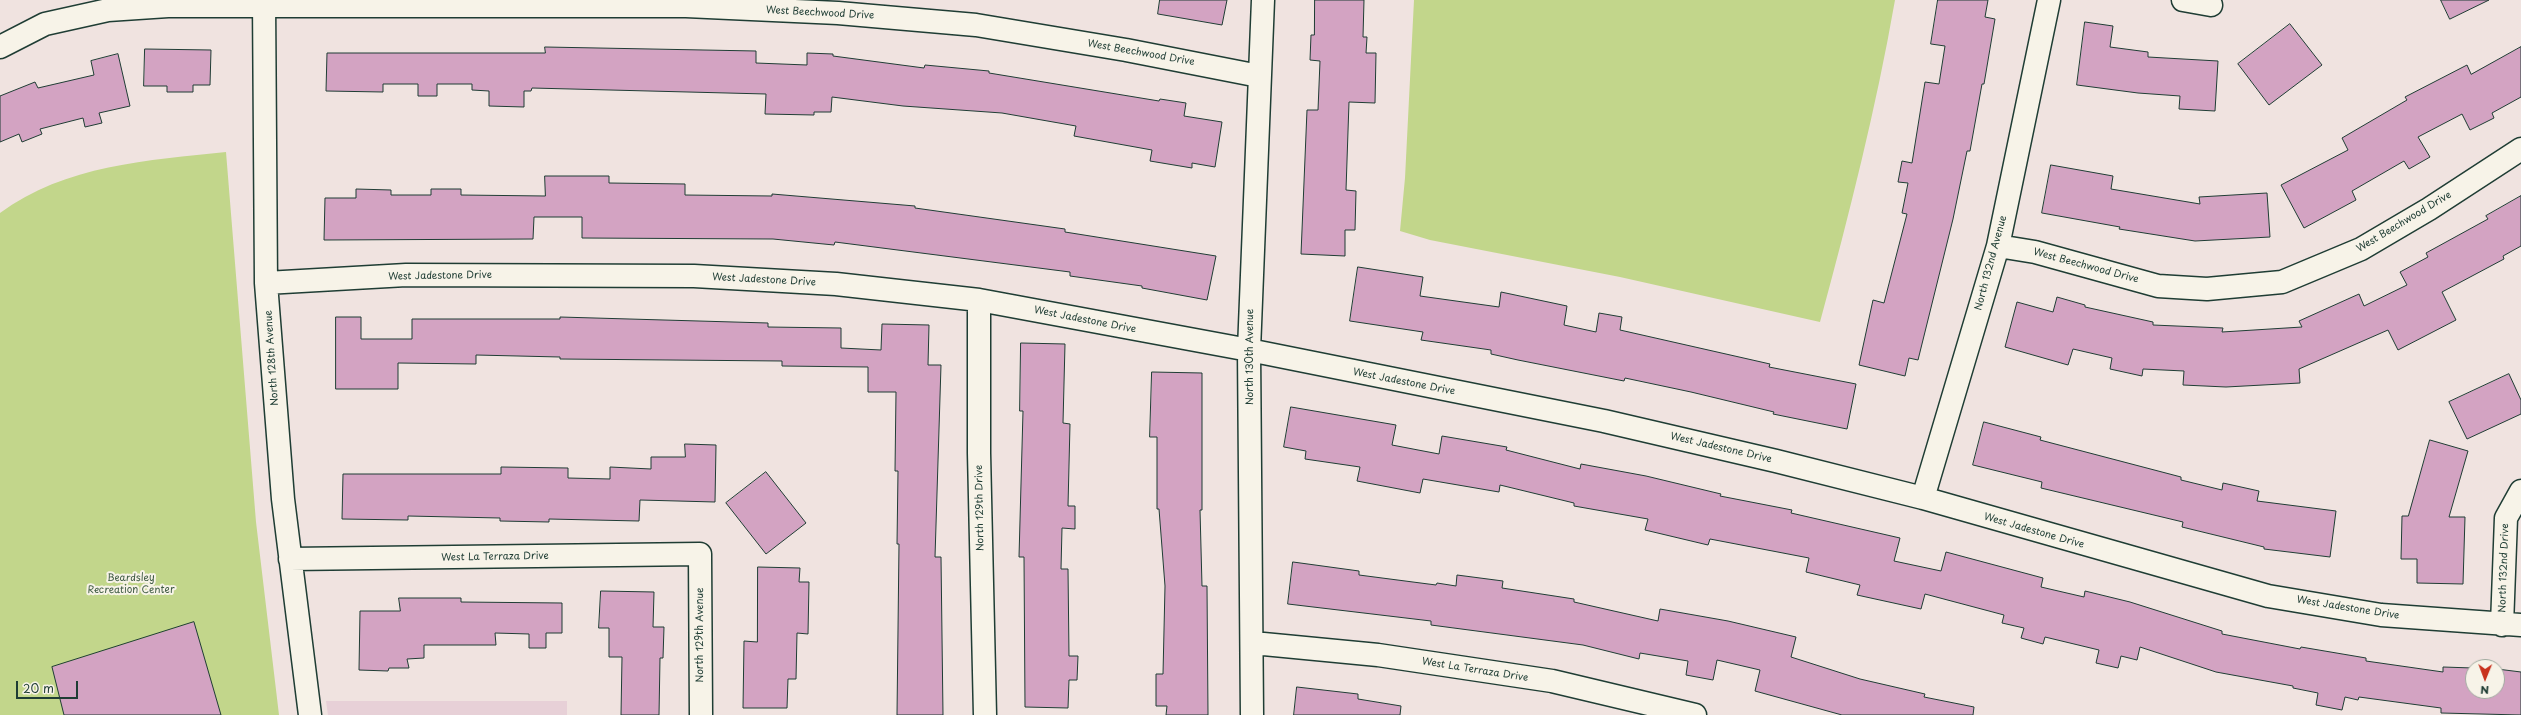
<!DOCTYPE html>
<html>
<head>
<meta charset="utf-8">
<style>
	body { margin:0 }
	#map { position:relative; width:2521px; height:715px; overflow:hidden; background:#f0e3e0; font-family:"Playpen Sans",sans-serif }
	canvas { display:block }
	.north { position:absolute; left:2465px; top:659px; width:40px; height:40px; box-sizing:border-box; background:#f7f3e8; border:1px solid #a1aaa0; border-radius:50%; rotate:181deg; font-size:11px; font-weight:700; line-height:16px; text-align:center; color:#1f3d34 }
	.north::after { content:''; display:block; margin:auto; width:14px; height:18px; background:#c8321e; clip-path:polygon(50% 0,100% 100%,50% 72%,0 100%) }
	.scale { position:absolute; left:16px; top:681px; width:62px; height:18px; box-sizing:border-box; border:2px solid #1f3d34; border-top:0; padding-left:5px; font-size:12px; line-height:14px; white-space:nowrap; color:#1f3d34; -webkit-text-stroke:3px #f7f3e8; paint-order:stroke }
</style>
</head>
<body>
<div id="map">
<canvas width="2521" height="715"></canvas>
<div class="north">N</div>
<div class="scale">20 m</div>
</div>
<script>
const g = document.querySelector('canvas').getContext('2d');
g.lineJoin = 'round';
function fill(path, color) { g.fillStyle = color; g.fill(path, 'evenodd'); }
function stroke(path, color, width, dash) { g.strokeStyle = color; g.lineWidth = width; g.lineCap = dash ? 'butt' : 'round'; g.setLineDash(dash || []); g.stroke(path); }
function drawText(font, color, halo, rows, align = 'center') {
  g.font = font + ' "Playpen Sans",sans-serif'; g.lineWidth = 4; g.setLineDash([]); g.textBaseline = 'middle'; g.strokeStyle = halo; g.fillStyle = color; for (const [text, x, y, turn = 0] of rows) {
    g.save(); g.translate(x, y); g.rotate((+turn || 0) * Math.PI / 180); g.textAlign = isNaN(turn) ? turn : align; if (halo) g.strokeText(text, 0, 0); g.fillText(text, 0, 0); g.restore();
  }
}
fill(new Path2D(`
	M 326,701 L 567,701 L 567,715 L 328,715 Z`), '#e7d0d7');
fill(new Path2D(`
	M 1414,0 L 1895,0 C 1876,109 1849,215 1820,322 L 1620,277 L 1430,240 L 1400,231 L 1405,178 Z
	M 226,152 L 256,522 L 279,715 L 0,715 L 0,213 C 65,165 149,160 226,152 Z`), '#c2d68b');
const building = new Path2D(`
	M 1160,0 L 1227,0 L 1222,25 L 1158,14 Z
	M 1315,0 L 1364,0 L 1363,37 L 1367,37 L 1366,53 L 1376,53 L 1375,103 L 1349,102 L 1346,190 L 1356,191 L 1355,230 L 1345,230 L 1345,256 L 1301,254 L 1307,110 L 1318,110 L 1320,61 L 1310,60 L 1311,35 L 1314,35 Z
	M 1938,0 L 1988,0 L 1985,17 L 1995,19 L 1984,84 L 1982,84 L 1970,151 L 1967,151 L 1953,219 L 1918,360 L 1909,358 L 1905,376 L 1859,365 L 1873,300 L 1884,303 L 1907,214 L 1902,213 L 1908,183 L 1898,182 L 1902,161 L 1912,163 L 1925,82 L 1939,84 L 1945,46 L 1931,44 Z
	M 2441,0 L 2489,0 L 2450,19 Z
	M 2085,22 L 2113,26 L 2110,47 L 2148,52 L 2148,57 L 2218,61 L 2215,111 L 2179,109 L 2180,96 L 2138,93 L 2077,85 Z
	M 2290,24 L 2322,65 L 2269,105 L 2238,64 Z
	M 545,47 L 756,51 L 756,63 L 807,65 L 807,53 L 833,54 L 833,56 L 924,68 L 925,65 L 989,71 L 989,73 L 1159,101 L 1160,99 L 1186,103 L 1184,116 L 1222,122 L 1215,167 L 1192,163 L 1192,168 L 1150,161 L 1152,150 L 1074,136 L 1076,126 L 1002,113 L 903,106 L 832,97 L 831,112 L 814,112 L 814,115 L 765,114 L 766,94 L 532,88 L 531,91 L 524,91 L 524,107 L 489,106 L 489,91 L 472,90 L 472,84 L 437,84 L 437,96 L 418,96 L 418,84 L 383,84 L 383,92 L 326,91 L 327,53 L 545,53 Z
	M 2521,47 L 2521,97 L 2492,113 L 2494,118 L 2470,130 L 2462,114 L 2418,137 L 2430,157 L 2409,169 L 2404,161 L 2352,191 L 2356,200 L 2304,228 L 2281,185 L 2348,150 L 2342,138 L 2407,100 L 2405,97 L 2467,65 L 2471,74 Z
	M 145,49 L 211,50 L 210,85 L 193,85 L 193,92 L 167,92 L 167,86 L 144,86 Z
	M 118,54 L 130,106 L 99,113 L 102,123 L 85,127 L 83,118 L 40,129 L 42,134 L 22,142 L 19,134 L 0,142 L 0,96 L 35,82 L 38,88 L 94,75 L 91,61 Z
	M 2051,165 L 2113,176 L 2111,189 L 2200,204 L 2199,197 L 2267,193 L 2270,237 L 2195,241 L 2119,229 L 2120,227 L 2042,213 Z
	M 545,176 L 609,176 L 609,183 L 685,184 L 685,195 L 772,196 L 772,194 L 915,206 L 915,208 L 1065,229 L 1065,232 L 1216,256 L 1207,300 L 1142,288 L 1142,286 L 1070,276 L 1070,272 L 835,242 L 834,245 L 773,239 L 582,238 L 582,217 L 534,217 L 533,239 L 324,240 L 325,198 L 356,198 L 356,189 L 391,190 L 391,195 L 431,195 L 431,189 L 461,189 L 461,195 L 545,196 Z
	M 2521,196 L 2521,246 L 2503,256 L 2504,259 L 2442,292 L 2456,320 L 2398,350 L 2388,330 L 2299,369 L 2300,383 L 2226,387 L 2183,385 L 2184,371 L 2143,369 L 2142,376 L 2110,369 L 2112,358 L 2073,349 L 2068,365 L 2005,347 L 2017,302 L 2053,312 L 2057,297 L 2085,305 L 2085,307 L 2153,322 L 2153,325 L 2223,328 L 2222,332 L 2302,327 L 2299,321 L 2359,294 L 2364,306 L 2407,285 L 2400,272 L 2428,257 L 2426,253 L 2488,219 L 2486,216 Z
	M 1358,267 L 1423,277 L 1420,296 L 1499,307 L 1501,292 L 1567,306 L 1564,325 L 1596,332 L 1599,313 L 1622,317 L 1620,330 L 1770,364 L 1769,367 L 1856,384 L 1847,429 L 1773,414 L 1774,412 L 1691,392 L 1625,378 L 1624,381 L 1518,360 L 1491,354 L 1491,350 L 1421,340 L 1423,332 L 1350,321 Z
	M 336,317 L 361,317 L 361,339 L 412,339 L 412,319 L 560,319 L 560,317 L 768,323 L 768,327 L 841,328 L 841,348 L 881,350 L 882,324 L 929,325 L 928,365 L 941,365 L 935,557 L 941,557 L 943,715 L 897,715 L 899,544 L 897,544 L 898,471 L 895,471 L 896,392 L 868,392 L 868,367 L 782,366 L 782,361 L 560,359 L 560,357 L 476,355 L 476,364 L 398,363 L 398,389 L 336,389 Z
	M 1021,343 L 1065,344 L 1063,423 L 1070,424 L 1068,506 L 1075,506 L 1075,529 L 1062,528 L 1061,569 L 1068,569 L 1069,656 L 1078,656 L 1077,680 L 1069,680 L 1068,708 L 1025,707 L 1024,557 L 1019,557 L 1023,411 L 1020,411 Z
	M 1152,372 L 1202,373 L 1202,510 L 1200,510 L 1202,586 L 1207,586 L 1208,715 L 1166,715 L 1167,706 L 1156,706 L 1156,674 L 1163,674 L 1165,586 L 1159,509 L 1157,509 L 1157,437 L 1150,437 Z
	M 2509,374 L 2521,400 L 2521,414 L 2467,439 L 2449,402 Z
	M 1291,407 L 1396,425 L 1392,445 L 1439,454 L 1442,436 L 1507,447 L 1506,450 L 1580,469 L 1581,464 L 1646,476 L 1721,494 L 1720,496 L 1792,510 L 1791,513 L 1900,538 L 1894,561 L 1941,571 L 1946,552 L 2043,578 L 2041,587 L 2084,597 L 2085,591 L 2130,602 L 2222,631 L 2222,634 L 2300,649 L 2301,647 L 2366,658 L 2366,661 L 2443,672 L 2443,667 L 2473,668 L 2473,691 L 2497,691 L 2497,669 L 2521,672 L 2521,715 L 2441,713 L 2441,708 L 2359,697 L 2358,700 L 2345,697 L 2342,710 L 2316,705 L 2318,693 L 2293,688 L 2293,686 L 2216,672 L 2140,647 L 2137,660 L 2121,656 L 2118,668 L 2096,663 L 2099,650 L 2045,637 L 2043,644 L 2021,638 L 2024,628 L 2002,623 L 2004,615 L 1925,594 L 1921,609 L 1857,595 L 1860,585 L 1806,572 L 1809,558 L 1710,539 L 1708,545 L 1645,530 L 1648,519 L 1574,506 L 1574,503 L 1500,485 L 1499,492 L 1423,479 L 1420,493 L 1357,481 L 1360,467 L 1305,459 L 1306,451 L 1284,447 Z
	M 1984,422 L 2041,437 L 2040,440 L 2181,477 L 2181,480 L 2222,490 L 2223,483 L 2259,491 L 2257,501 L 2336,511 L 2330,557 L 2264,549 L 2264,547 L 2182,527 L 2183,522 L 2041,488 L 2042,482 L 1973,465 Z
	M 2430,440 L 2468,451 L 2449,517 L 2465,517 L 2463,584 L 2417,583 L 2417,559 L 2401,559 L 2402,516 L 2408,516 Z
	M 685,444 L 716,445 L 715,502 L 640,500 L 639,521 L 549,519 L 549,522 L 500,521 L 500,518 L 408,516 L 408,520 L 342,519 L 343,474 L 501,474 L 501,467 L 568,468 L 568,478 L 610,479 L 610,467 L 651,469 L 651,457 L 685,457 Z
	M 766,472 L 806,523 L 766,554 L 726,503 Z
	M 1293,562 L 1359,571 L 1359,575 L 1436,585 L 1437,583 L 1456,586 L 1457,575 L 1503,581 L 1502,588 L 1574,599 L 1574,602 L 1658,621 L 1660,609 L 1728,621 L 1796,637 L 1791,657 L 1860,679 L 1925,694 L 1924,697 L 1974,707 L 1973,715 L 1842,715 L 1755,691 L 1760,670 L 1717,660 L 1713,680 L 1686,675 L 1688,661 L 1640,653 L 1639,659 L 1583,645 L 1431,625 L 1431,621 L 1288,604 Z
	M 758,567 L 800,568 L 799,582 L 809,582 L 808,634 L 797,633 L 796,679 L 788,679 L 787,708 L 743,708 L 744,641 L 757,642 Z
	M 601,591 L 654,592 L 653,627 L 664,627 L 663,658 L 660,658 L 659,715 L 621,715 L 622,657 L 609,657 L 609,628 L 599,628 Z
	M 399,598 L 461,598 L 461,602 L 562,603 L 562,633 L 546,633 L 546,648 L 529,648 L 529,634 L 495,633 L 496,645 L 424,645 L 424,658 L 407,659 L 409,668 L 389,668 L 388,671 L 359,670 L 360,611 L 400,611 Z
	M 194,622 L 221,715 L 64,715 L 52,667 Z
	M 1297,687 L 1358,694 L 1358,699 L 1401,706 L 1400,715 L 1294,715 Z`);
fill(building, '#d3a3c2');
stroke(building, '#1f3d34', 1);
const minor = new Path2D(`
	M 264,0 L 266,283 L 283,499 L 310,715
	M 2183,0 L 2211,5
	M 0,47 L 45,24 L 108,10 L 168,6 L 686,6 L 838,13 L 976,25 L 1126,50 L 1259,76
	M 1998,246 L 2035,252 L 2158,286 L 2207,289 L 2282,282 L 2361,249 L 2429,209 L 2521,149
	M 266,283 L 406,275 L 694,276 L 836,284 L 979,300 L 1249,350 L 1604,421 L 1776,461 L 1923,498 L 2268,596 L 2381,615 L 2521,625
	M 979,300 L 979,453 L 985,715
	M 1923,498 L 1998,246 L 2049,0
	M 290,559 L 700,554 L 701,715
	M 2502,625 L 2506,518 L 2521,491
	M 1253,643 L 1378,655 L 1552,681 L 1695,715
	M 1252,715 L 1249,350 L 1263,0`);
stroke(minor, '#1f3d34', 25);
stroke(minor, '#f7f3e8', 22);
drawText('10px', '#1f3d34', '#f7f3e8', [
	["West Beechwood Drive",820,13,3],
	["West Beechwood Drive",1141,53,10],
	["West Beechwood Drive",2404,222,-31],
	["North 132nd Avenue",1991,263,-75],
	["West Beechwood Drive",2086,266,15],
	["West Jadestone Drive",440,276,-1],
	["West Jadestone Drive",764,280,3],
	["West Jadestone Drive",1085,320,11],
	["North 130th Avenue",1250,357,-90],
	["North 128th Avenue",272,358,-94],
	["West Jadestone Drive",1404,382,11],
	["West Jadestone Drive",1721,448,13],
	["North 129th Drive",980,508,-91],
	["West Jadestone Drive",2034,531,16],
	["West La Terraza Drive",495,557,-1],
	["North 132nd Drive",2504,568,-88],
	["West Jadestone Drive",2348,608,9],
	["North 129th Avenue",700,635,-90],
	["West La Terraza Drive",1475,670,9]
]);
drawText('10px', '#405c45', '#f7f3e8', [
	["Beardsley",131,578],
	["Recreation Center",131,590]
]);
</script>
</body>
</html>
